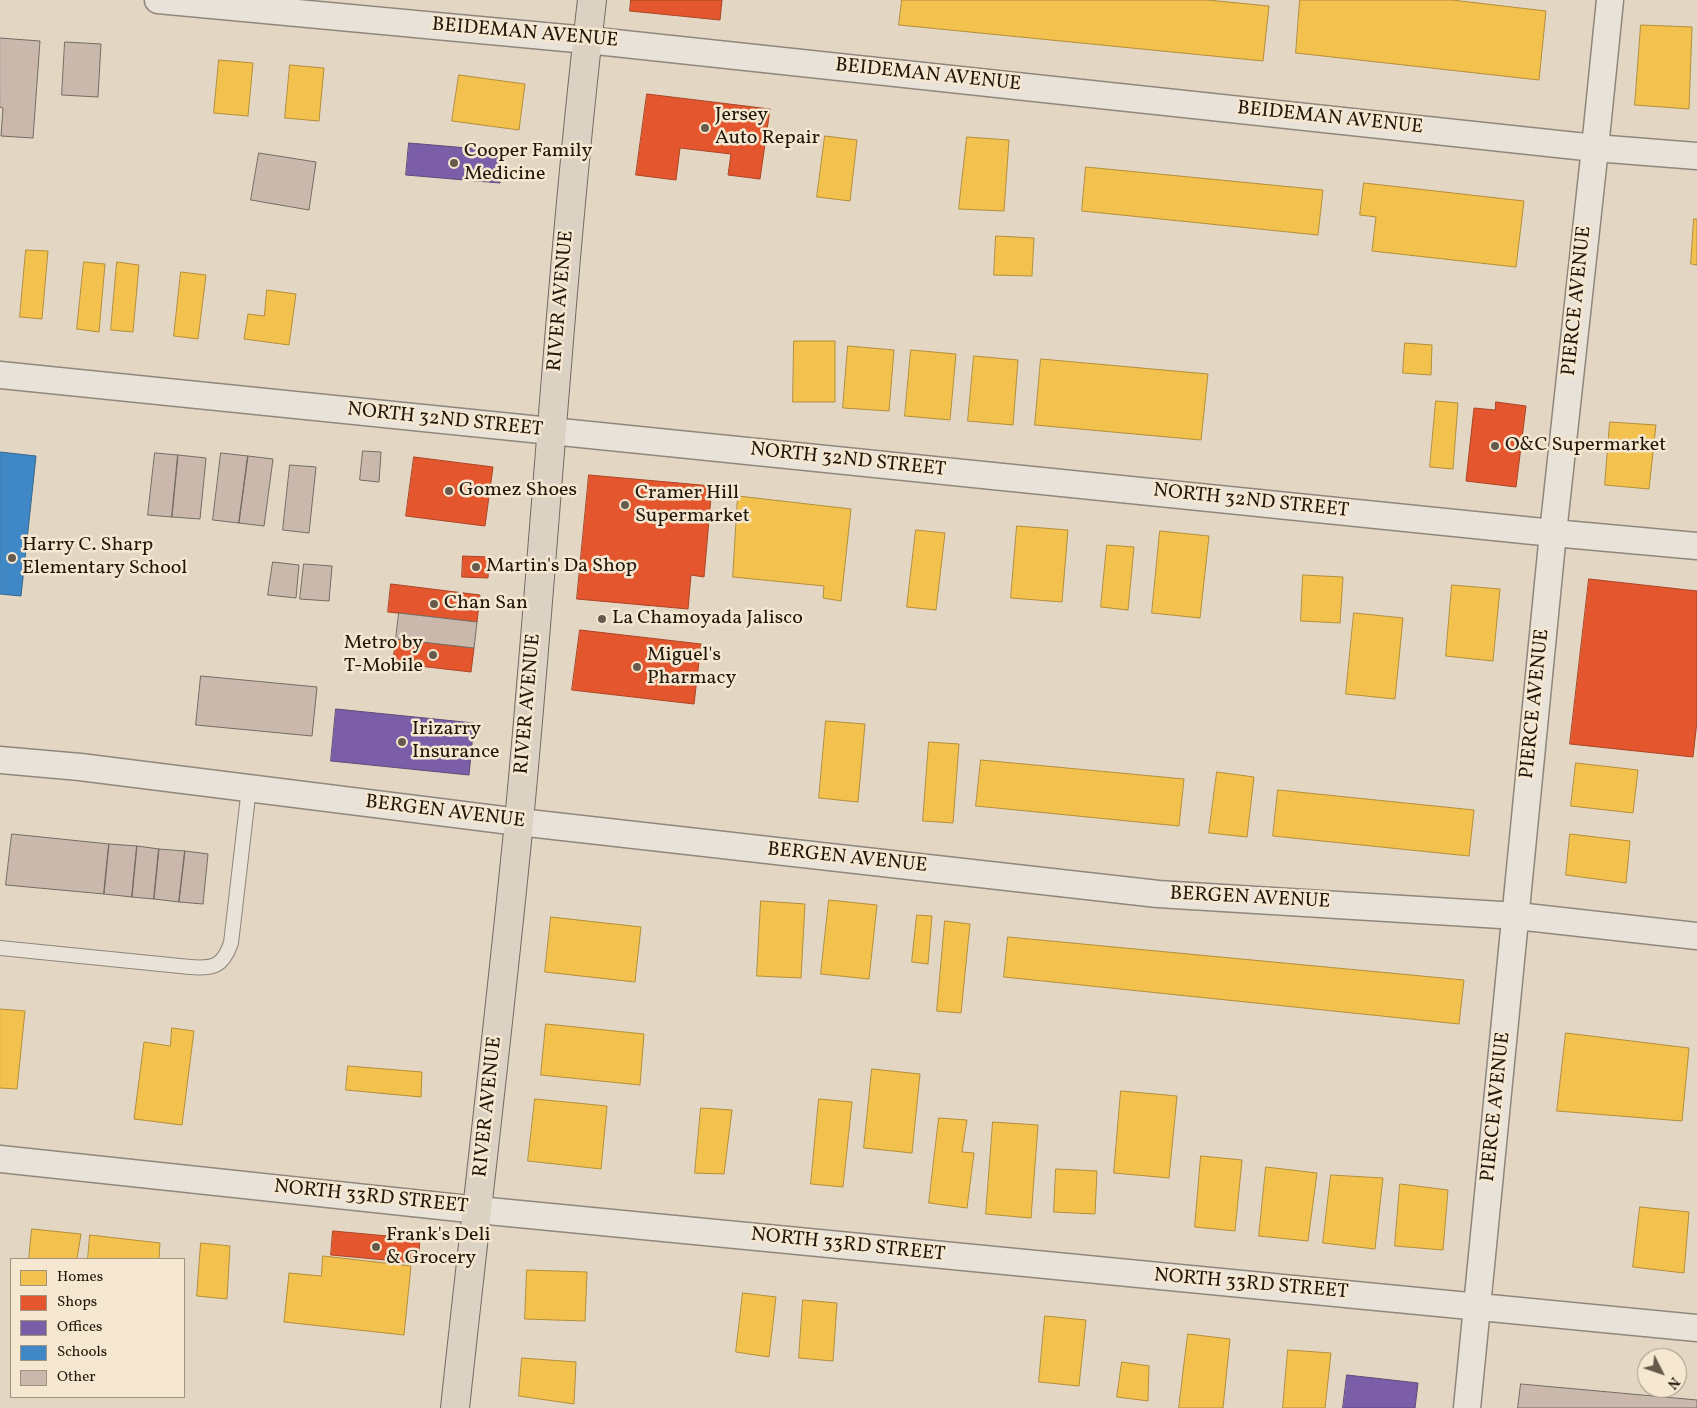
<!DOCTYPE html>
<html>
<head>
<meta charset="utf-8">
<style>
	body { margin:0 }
	#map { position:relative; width:1697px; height:1408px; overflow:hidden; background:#e3d6c3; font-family:Vollkorn,serif }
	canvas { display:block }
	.legend { position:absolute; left:10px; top:1258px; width:175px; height:140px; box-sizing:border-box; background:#f5e7d0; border:1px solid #a09481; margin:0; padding:6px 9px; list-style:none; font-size:15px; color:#21170b }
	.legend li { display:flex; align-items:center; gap:10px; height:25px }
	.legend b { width:25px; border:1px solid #a09481 }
	.north { position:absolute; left:1637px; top:1348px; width:50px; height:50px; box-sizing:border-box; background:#f5e7d0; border:1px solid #a09481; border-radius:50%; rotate:131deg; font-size:14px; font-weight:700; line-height:20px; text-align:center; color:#21170b }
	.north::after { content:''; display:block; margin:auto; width:18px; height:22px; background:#655a4b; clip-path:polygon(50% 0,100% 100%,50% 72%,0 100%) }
</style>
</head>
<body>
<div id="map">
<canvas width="1697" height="1408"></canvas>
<ul class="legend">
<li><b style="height:14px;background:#f2c14e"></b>Homes</li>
<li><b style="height:14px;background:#e4572e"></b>Shops</li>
<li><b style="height:14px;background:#7b5ea7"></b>Offices</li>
<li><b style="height:14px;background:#3f88c5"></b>Schools</li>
<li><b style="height:14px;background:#cbb8ad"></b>Other</li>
</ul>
<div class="north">N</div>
</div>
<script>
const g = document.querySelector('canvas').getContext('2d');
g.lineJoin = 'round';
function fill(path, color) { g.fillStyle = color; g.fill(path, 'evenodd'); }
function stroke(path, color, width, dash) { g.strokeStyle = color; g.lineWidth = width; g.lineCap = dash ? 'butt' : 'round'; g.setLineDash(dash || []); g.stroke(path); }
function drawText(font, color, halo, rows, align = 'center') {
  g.font = font + ' Vollkorn,serif'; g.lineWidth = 5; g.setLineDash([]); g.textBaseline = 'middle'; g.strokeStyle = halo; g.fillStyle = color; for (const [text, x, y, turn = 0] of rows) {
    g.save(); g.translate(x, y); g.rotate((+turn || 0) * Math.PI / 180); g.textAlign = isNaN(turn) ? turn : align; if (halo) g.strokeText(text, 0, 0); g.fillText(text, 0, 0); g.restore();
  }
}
const homes = new Path2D(`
	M 902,0 L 1207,0 L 1269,6 L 1263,61 L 899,25 Z
	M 1300,0 L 1452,0 L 1546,11 L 1539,80 L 1296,53 Z
	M 1641,25 L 1692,27 L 1689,109 L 1635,105 Z
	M 219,60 L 253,63 L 248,116 L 214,113 Z
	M 290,65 L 324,68 L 319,121 L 285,118 Z
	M 459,75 L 525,84 L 519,130 L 452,121 Z
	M 825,136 L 857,140 L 850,201 L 817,197 Z
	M 967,137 L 1009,140 L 1004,211 L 959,209 Z
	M 1086,167 L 1323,190 L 1318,235 L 1082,211 Z
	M 1364,183 L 1524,201 L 1516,267 L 1372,251 L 1376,217 L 1360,215 Z
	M 1694,219 L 1697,219 L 1697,265 L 1691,264 Z
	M 996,236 L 1034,238 L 1032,276 L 994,275 Z
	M 26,250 L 48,251 L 42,319 L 20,317 Z
	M 84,262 L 105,264 L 99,332 L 77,329 Z
	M 117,262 L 139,265 L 133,332 L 111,330 Z
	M 181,272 L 206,275 L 198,339 L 174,336 Z
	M 267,290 L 296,294 L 289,345 L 244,339 L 248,314 L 264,316 Z
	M 794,341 L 835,341 L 835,402 L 793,402 Z
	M 1405,343 L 1432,345 L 1431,375 L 1403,373 Z
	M 848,346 L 894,350 L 889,411 L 843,408 Z
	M 911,350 L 956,354 L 950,420 L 905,416 Z
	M 974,356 L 1018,360 L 1013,425 L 968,421 Z
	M 1041,359 L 1208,374 L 1201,440 L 1035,425 Z
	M 1436,401 L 1458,403 L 1453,469 L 1430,467 Z
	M 1610,422 L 1656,425 L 1649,489 L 1605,485 Z
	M 738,496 L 851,509 L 841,601 L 823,598 L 824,586 L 733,577 Z
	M 1017,526 L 1068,530 L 1062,602 L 1011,598 Z
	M 916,530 L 945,533 L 936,610 L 907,607 Z
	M 1160,531 L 1209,536 L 1200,618 L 1152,613 Z
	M 1107,545 L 1134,547 L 1128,610 L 1101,607 Z
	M 1303,575 L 1343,577 L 1340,623 L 1301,621 Z
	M 1452,585 L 1500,589 L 1493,661 L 1446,656 Z
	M 1354,613 L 1403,618 L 1395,699 L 1346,694 Z
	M 826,721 L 865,724 L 858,802 L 819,798 Z
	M 929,742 L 959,744 L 953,823 L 923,821 Z
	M 981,760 L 1184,779 L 1179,826 L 976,806 Z
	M 1576,763 L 1638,770 L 1633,813 L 1571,806 Z
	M 1217,772 L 1254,777 L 1247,837 L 1209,833 Z
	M 1278,790 L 1474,810 L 1469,856 L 1273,836 Z
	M 1570,834 L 1630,841 L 1626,883 L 1566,875 Z
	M 829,900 L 877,905 L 869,979 L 821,974 Z
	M 761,901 L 805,904 L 801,978 L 757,976 Z
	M 917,915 L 932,916 L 928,964 L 912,962 Z
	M 551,917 L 641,927 L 635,982 L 545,972 Z
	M 945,921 L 970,924 L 961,1013 L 937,1011 Z
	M 1008,937 L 1464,980 L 1459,1024 L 1004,977 Z
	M 0,1009 L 25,1011 L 17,1089 L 0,1088 Z
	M 546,1024 L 644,1034 L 640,1085 L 541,1075 Z
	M 172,1028 L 194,1031 L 182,1125 L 134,1119 L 144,1042 L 170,1046 Z
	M 1566,1033 L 1689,1048 L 1682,1121 L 1557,1111 Z
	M 348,1066 L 422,1072 L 421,1097 L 346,1090 Z
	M 872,1069 L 920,1074 L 912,1153 L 864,1148 Z
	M 1121,1091 L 1177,1096 L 1169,1178 L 1114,1173 Z
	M 535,1099 L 607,1106 L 601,1169 L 528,1161 Z
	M 819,1099 L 852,1102 L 843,1187 L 811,1184 Z
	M 701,1108 L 732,1110 L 724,1174 L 695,1173 Z
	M 939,1118 L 967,1120 L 962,1152 L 974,1153 L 967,1208 L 929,1203 Z
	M 993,1122 L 1038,1125 L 1031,1218 L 986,1214 Z
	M 1201,1156 L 1242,1160 L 1235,1231 L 1195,1227 Z
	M 1266,1167 L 1317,1173 L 1308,1241 L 1259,1236 Z
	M 1056,1169 L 1097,1171 L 1095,1214 L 1054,1212 Z
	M 1331,1175 L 1383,1178 L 1375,1249 L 1323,1243 Z
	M 1400,1184 L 1448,1190 L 1443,1250 L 1395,1246 Z
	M 1640,1207 L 1689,1212 L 1684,1273 L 1633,1267 Z
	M 32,1229 L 81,1234 L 77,1259 L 29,1259 Z
	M 90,1235 L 160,1243 L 159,1259 L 88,1259 Z
	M 201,1243 L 230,1246 L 227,1299 L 197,1296 Z
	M 323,1256 L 411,1266 L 404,1335 L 284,1322 L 289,1273 L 321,1276 Z
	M 527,1270 L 587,1272 L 585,1321 L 525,1319 Z
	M 743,1293 L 776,1297 L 769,1357 L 736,1352 Z
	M 803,1300 L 837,1303 L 833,1361 L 799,1358 Z
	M 1045,1316 L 1086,1320 L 1079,1386 L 1039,1382 Z
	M 1188,1334 L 1230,1339 L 1223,1408 L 1179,1408 Z
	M 1288,1350 L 1331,1353 L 1325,1408 L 1283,1408 Z
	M 522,1358 L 576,1362 L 574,1404 L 519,1396 Z
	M 1122,1362 L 1149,1366 L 1148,1401 L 1117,1397 Z`);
fill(homes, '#f2c14e');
stroke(homes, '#b38e3a', 1);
const shops = new Path2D(`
	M 631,0 L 722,0 L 720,20 L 630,11 Z
	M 647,94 L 770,109 L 760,179 L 728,175 L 731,154 L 680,148 L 676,180 L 636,175 Z
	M 1496,402 L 1526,406 L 1516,487 L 1466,481 L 1474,408 L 1495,410 Z
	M 414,457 L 493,467 L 485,526 L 406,516 Z
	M 589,475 L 712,486 L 704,577 L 691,575 L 688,609 L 577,599 Z
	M 463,556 L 489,557 L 488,578 L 462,577 Z
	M 1589,579 L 1697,591 L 1697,721 L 1693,757 L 1570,744 Z
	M 391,584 L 480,595 L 477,622 L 388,612 Z
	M 580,630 L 701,644 L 694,704 L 572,690 Z
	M 396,639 L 474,648 L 471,672 L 393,663 Z
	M 333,1231 L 420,1239 L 418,1263 L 331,1255 Z`);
fill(shops, '#e4572e');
stroke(shops, '#aa4424', 1);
const offices = new Path2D(`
	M 409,143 L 502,151 L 500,183 L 406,175 Z
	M 336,709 L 474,723 L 469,775 L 331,761 Z
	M 1347,1375 L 1418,1383 L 1415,1408 L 1343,1408 Z`);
fill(offices, '#7b5ea7');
stroke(offices, '#604978', 1);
const schools = new Path2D(`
	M 0,452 L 36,456 L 21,596 L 0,594 Z`);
fill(schools, '#3f88c5');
stroke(schools, '#36668d', 1);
const building = new Path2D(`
	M 0,38 L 40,41 L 33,138 L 1,136 L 3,108 L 0,107 Z
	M 65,42 L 101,44 L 98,97 L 62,95 Z
	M 259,153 L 316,162 L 309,210 L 251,200 Z
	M 363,451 L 381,452 L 379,482 L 360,480 Z
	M 155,453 L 178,455 L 172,517 L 148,515 Z
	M 221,453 L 248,456 L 239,523 L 213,520 Z
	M 178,455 L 206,458 L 200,519 L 172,517 Z
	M 248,456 L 273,459 L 264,526 L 239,523 Z
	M 290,465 L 316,467 L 309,533 L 283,530 Z
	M 273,562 L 299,565 L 296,598 L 268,595 Z
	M 304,564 L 332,566 L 329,601 L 300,599 Z
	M 399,613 L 477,622 L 474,648 L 396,639 Z
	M 201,676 L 317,687 L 312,736 L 196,725 Z
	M 12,834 L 109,844 L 104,894 L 6,885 Z
	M 109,844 L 137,846 L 132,897 L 104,894 Z
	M 137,846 L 159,849 L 154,899 L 132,897 Z
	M 159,849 L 185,851 L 179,902 L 154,899 Z
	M 185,851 L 208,854 L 203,904 L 179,902 Z
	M 1521,1384 L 1697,1400 L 1697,1408 L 1518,1408 Z`);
fill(building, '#cbb8ad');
stroke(building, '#746c62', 1);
const service = new Path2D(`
	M 0,948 L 190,967 C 214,969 223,966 231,943 L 249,788`);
const minor = new Path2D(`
	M 158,0 L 587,40 L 1595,148 L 1697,156
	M 0,375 L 1553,533 L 1697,546
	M 0,760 L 80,767 L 519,822 L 1158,894 L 1517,916 L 1697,936
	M 0,1159 L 478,1210 L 1697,1328
	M 1467,1408 L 1553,533 L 1595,148 L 1610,0`);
const primary = new Path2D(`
	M 455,1408 C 476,1212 500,1017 519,821 C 545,548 560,273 592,0`);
stroke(service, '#8f877b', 16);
stroke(minor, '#8f877b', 29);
stroke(primary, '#746c62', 30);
stroke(service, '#e8e2d8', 14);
stroke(minor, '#e8e2d8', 26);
stroke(primary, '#dcd2c3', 28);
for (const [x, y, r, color] of [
	[705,128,5,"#655a4b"],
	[454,163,5,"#655a4b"],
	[1495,446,5,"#655a4b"],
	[449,491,5,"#655a4b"],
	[625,505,5,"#655a4b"],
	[12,558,5,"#655a4b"],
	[476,567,5,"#655a4b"],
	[434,604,5,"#655a4b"],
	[602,619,5,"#655a4b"],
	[433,655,5,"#655a4b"],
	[637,667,5,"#655a4b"],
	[402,742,5,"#655a4b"],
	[376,1247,5,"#655a4b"]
]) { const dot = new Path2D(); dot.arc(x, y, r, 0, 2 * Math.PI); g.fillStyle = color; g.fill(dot); stroke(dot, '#f5e7d0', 2); }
drawText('20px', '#21170b', '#f5e7d0', [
	["BEIDEMAN AVENUE",525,34,5],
	["BEIDEMAN AVENUE",928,76,6],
	["BEIDEMAN AVENUE",1330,119,6],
	["RIVER AVENUE",562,301,-85],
	["PIERCE AVENUE",1578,301,-84],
	["NORTH 32ND STREET",445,421,6],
	["NORTH 32ND STREET",848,461,6],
	["NORTH 32ND STREET",1251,502,6],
	["RIVER AVENUE",529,704,-85],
	["PIERCE AVENUE",1536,704,-84],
	["BERGEN AVENUE",445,813,7],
	["BERGEN AVENUE",847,859,6],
	["BERGEN AVENUE",1250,899,3],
	["RIVER AVENUE",489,1107,-84],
	["PIERCE AVENUE",1497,1107,-84],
	["NORTH 33RD STREET",371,1198,6],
	["NORTH 33RD STREET",848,1246,6],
	["NORTH 33RD STREET",1251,1285,5]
]);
drawText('20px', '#21170b', '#f5e7d0', [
	["Jersey",715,116],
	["Auto Repair",715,139],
	["Cooper Family",464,152],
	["Medicine",464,175],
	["O&C Supermarket",1505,446],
	["Gomez Shoes",459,491],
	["Cramer Hill",635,494],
	["Supermarket",635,517],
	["Harry C. Sharp",22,546],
	["Elementary School",22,569],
	["Martin's Da Shop",486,567],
	["Chan San",444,604],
	["La Chamoyada Jalisco",612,619],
	["Metro by",423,644,"right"],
	["T-Mobile",423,667,"right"],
	["Miguel's",647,656],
	["Pharmacy",647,679],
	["Irizarry",412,730],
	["Insurance",412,753],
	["Frank's Deli",386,1236],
	["& Grocery",386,1259]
], 'left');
</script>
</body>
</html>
